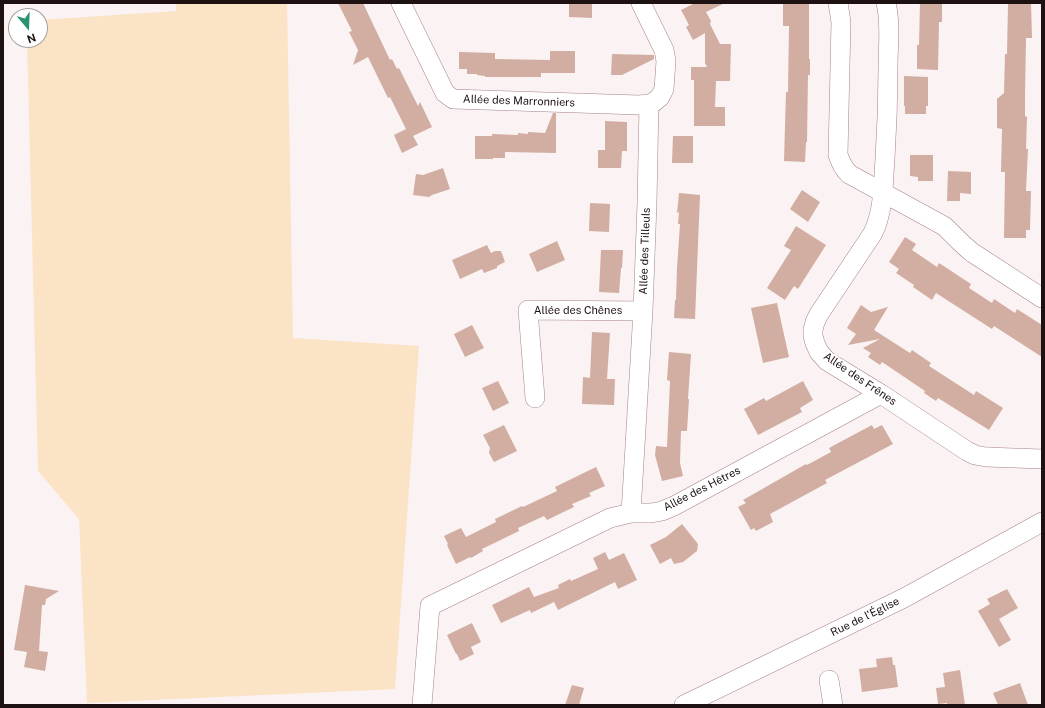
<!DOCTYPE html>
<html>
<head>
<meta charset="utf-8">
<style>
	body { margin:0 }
	#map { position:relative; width:1045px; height:708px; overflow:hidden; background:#fbf2f3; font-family:"Public Sans",sans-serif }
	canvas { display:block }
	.frame { position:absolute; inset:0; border:4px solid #1e1112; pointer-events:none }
	.north { position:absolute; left:8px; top:8px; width:40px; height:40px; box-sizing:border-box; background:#fff; border:1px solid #a5a0a0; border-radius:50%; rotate:161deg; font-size:11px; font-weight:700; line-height:16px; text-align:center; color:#1e1112 }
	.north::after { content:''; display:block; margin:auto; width:14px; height:18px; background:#2b9371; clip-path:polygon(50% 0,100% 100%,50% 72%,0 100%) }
</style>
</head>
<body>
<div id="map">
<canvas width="1045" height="708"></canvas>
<div class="frame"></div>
<div class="north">N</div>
</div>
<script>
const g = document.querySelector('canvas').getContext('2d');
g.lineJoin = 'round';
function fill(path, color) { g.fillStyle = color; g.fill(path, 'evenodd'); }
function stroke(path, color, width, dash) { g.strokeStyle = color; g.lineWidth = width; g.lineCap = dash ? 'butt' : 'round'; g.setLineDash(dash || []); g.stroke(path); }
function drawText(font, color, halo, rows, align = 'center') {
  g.font = font + ' "Public Sans",sans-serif'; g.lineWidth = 3.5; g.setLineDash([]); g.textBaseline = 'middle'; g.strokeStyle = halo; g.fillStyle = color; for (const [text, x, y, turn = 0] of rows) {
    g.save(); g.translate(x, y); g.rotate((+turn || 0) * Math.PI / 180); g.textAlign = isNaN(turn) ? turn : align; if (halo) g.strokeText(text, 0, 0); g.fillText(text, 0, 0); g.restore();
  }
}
fill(new Path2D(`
	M 176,3 L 287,3 L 293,338 L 419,346 L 395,689 L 87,703 L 79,519 L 38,471 L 27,40 L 40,40 L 40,20 L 176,11 Z`), '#fbe3c5');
fill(new Path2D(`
	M 338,3 L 363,3 L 390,60 L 392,59 L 397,69 L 399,68 L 418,106 L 420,102 L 432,127 L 413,136 L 418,145 L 402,153 L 394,135 L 406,129 L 390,97 L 388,98 L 368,57 L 353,65 L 358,50 L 349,32 L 352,31 Z
	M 569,3 L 592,3 L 592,18 L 569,17 Z
	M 695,3 L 725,3 L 706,12 L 711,21 L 710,24 L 720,44 L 731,44 L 730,81 L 716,81 L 715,107 L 725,107 L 725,126 L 694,126 L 694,80 L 691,80 L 691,67 L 707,67 L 705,63 L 705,33 L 693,40 L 686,27 L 689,25 L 681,10 Z
	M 783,3 L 809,3 L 809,59 L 810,59 L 810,75 L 808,75 L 807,142 L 806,142 L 805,162 L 784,161 L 786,92 L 788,92 L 789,26 L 783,26 Z
	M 920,3 L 942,3 L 942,22 L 939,22 L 938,70 L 917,69 L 917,45 L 919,45 Z
	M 1008,3 L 1031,3 L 1032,38 L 1026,38 L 1025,96 L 1025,116 L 1027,117 L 1026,149 L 1028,149 L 1026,191 L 1031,191 L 1030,230 L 1026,230 L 1026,238 L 1004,238 L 1005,172 L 1001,172 L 1002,129 L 997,128 L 997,99 L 1004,93 L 1005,54 L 1007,54 Z
	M 550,51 L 575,51 L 575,73 L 541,73 L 541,77 L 485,77 L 485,76 L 477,75 L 477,74 L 467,74 L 467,69 L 459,69 L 459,52 L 495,53 L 495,59 L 550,60 Z
	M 612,54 L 654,55 L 654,59 L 622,75 L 611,75 Z
	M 904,76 L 928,77 L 928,106 L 926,106 L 926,114 L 905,114 L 905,106 L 904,106 Z
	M 553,113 L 556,113 L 556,153 L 505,152 L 505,158 L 493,158 L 493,159 L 475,159 L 475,136 L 492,136 L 492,134 L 518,135 L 518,133 L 528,134 L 528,132 L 545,133 Z
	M 605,121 L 627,122 L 627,151 L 622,151 L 621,168 L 598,168 L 598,150 L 605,150 Z
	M 673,136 L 693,136 L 693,163 L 672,163 Z
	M 910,155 L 933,155 L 933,181 L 918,181 L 918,177 L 910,176 Z
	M 443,168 L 450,189 L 432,195 L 429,197 L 413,195 L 416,174 L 423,175 Z
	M 948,171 L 971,172 L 971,194 L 960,193 L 960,201 L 947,201 Z
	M 802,190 L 820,202 L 808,222 L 790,209 Z
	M 679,193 L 700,195 L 695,319 L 674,318 L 675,300 L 676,300 L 677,268 L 680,224 L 678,224 L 679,212 L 677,213 Z
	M 590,203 L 610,204 L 609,232 L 589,231 Z
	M 796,226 L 826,245 L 798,289 L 794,286 L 785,300 L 767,288 L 791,250 L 784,246 Z
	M 905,237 L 916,244 L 912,250 L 937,267 L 939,263 L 971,284 L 969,288 L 992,303 L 994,299 L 1015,313 L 1017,309 L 1042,325 L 1042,357 L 994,326 L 992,329 L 936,293 L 932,300 L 913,287 L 914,285 L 896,273 L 899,269 L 889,262 Z
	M 557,241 L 565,260 L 537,272 L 529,254 Z
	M 487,245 L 491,253 L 495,251 L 501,251 L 505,262 L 497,266 L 497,268 L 484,273 L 482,269 L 460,279 L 452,260 Z
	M 601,250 L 623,250 L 622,268 L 621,268 L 619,293 L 599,292 Z
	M 777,303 L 789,357 L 763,363 L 751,308 Z
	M 861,305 L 871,312 L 888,307 L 874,330 L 910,353 L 912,350 L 931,363 L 929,366 L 974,395 L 976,391 L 1003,408 L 989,430 L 938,398 L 936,401 L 924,393 L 925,391 L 882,362 L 880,365 L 868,357 L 871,353 L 863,348 L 880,339 L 848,345 L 856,334 L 847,328 Z
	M 472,325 L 484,348 L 465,357 L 454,334 Z
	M 592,332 L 610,333 L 607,379 L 615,379 L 614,405 L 582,404 L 583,377 L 590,378 Z
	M 669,352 L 691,354 L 688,399 L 689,399 L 687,431 L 681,431 L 680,463 L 683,476 L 662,481 L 655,455 L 656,446 L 667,447 L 670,381 L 667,380 Z
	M 498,381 L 509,403 L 493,411 L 482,388 Z
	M 803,381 L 813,400 L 800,408 L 802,412 L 758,435 L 744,409 L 764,398 L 766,401 Z
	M 504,425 L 517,451 L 494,462 L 489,453 L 490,448 L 483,435 Z
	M 872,425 L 874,429 L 882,425 L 893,444 L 825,480 L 827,483 L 770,514 L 773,522 L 756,531 L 754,528 L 751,530 L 738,507 L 746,503 L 743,500 L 806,464 L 807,465 L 831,452 L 829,448 Z
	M 596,467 L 605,486 L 589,493 L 591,496 L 572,504 L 574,507 L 547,520 L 544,516 L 518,528 L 519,531 L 482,549 L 483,551 L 471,558 L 470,557 L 456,564 L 447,545 L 448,544 L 444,536 L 461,528 L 466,537 L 496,522 L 495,519 L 522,506 L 523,507 L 557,491 L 555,487 Z
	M 682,524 L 698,544 L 697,551 L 683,562 L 674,564 L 671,558 L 660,564 L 650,545 L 666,537 Z
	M 605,552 L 609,560 L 624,553 L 637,580 L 618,589 L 615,582 L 558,610 L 554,602 L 531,613 L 530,610 L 501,623 L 492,605 L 529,587 L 534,597 L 559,588 L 558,585 L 570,579 L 571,581 L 598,569 L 593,558 Z
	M 25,585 L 59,591 L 46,599 L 45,605 L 42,605 L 39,651 L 48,652 L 45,671 L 24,667 L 27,652 L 14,650 Z
	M 1007,589 L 1018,608 L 999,619 L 1011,640 L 999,647 L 978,611 L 990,604 L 987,599 Z
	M 472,623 L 481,642 L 471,647 L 474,654 L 460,661 L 457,654 L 456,654 L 447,635 Z
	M 892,657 L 893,665 L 895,665 L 898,687 L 862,692 L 859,669 L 877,667 L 876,659 Z
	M 960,670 L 965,705 L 947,705 L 947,703 L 938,704 L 936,688 L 945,687 L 943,673 Z
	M 1020,683 L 1028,705 L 998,705 L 993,693 Z
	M 572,685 L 584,688 L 579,705 L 565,705 Z`), '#d1aea1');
const street = new Path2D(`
	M 401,3 L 445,93 L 453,99 L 639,105 L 649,104
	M 838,3 L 841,22 L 838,155 C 841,163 843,168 849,174 L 944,226 C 954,235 962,245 973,253 L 1042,298
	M 886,3 C 891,23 888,46 888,67 C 888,98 887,128 885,159 C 883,184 884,210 873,233 L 819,314 L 815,322 L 813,330 L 813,336 L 815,343 L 819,352 L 827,361 L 881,394 L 967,451 L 975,455 L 986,457 L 1042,459
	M 535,398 L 528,310 L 643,311
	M 631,513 L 643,311 L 647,203 L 649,104 L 654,102 L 660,97 L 664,89 L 666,61 L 664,50 L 641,3
	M 829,680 L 833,705
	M 422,705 L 430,606 L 610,518 L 631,513 L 651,513 L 662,511 L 674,506 L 881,394
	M 684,705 L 904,598 L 1042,522`);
stroke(street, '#a68286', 20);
stroke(street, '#fff', 19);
drawText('11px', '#1e1112', '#fff', [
	["Allée des Marronniers",519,101,2],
	["Allée des Tilleuls",645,251,-88],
	["Allée des Chênes",578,311],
	["Allée des Frênes",860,379,34],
	["Allée des Hêtres",702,489,-27],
	["Rue de l'Église",865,617,-26]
]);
</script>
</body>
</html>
